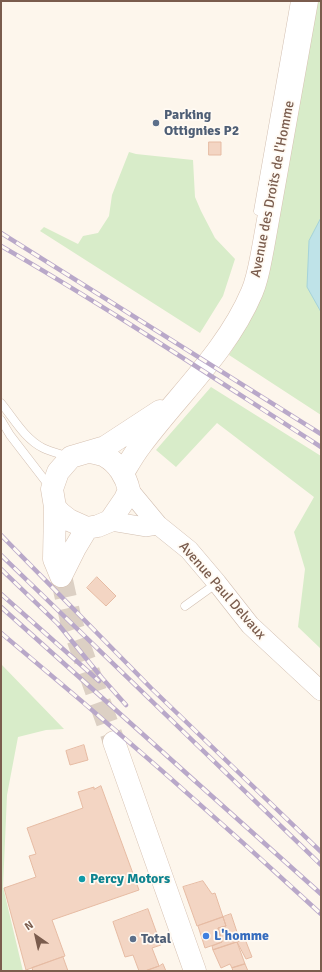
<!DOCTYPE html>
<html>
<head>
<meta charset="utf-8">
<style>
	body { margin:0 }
	#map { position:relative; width:322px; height:972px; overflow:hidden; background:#fdf6ec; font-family:Signika,sans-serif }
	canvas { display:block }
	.frame { position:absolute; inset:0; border:2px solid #7a5c4d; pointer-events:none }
	.north { position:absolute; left:16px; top:916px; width:40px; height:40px; -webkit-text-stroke:3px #fffaf3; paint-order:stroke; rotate:326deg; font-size:11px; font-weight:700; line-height:16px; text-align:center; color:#7a5c4d }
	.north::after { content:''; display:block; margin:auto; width:14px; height:18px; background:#7a5c4d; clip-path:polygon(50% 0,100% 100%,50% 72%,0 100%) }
</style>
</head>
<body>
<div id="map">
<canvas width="322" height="972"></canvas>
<div class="frame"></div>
<div class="north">N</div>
</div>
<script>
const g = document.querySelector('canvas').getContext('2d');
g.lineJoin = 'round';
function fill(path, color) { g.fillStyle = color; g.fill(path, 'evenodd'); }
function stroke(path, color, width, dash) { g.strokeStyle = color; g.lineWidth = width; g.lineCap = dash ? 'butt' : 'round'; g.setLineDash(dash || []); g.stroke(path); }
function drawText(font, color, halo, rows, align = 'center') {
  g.font = font + ' Signika,sans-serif'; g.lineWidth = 3.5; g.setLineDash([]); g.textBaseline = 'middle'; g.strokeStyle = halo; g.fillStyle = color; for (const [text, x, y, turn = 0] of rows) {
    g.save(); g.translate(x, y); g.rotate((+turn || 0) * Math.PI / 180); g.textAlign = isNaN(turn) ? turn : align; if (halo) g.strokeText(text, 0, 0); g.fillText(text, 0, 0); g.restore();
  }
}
fill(new Path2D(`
	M 314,1 L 321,1 L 321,415 L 229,355 L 255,312 L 268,270 Z
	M 129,152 L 136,154 L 193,160 L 195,197 L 201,211 L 215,238 L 235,259 L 223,296 L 200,333 L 40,231 L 44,227 L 78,244 L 83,236 L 98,233 L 109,216 L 112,195 Z
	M 211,387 L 321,456 L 321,649 L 298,627 L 305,569 L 294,532 L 314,497 L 217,423 L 176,467 L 156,450 Z
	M 1,664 L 64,729 L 46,730 L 18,737 L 7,795 L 3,887 L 23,971 L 1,971 Z`), '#d8ecc9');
const water = new Path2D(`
	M 321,218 L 321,312 L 307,287 L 309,241 Z`);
fill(water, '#bfe3e8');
stroke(water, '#a5d3da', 1);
const building = new Path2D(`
	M 209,142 L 221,142 L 221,155 L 209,155 Z
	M 97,577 L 116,596 L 106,606 L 87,588 Z
	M 84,745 L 88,760 L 70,765 L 66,751 Z
	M 101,786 L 139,890 L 52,920 L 65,956 L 26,970 L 4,888 L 36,877 L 29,856 L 36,854 L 27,828 L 83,808 L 78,792 L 94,787 L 94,789 Z
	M 203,881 L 212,894 L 215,893 L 223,917 L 197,926 L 183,887 Z
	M 148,909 L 161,945 L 152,948 L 159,966 L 145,971 L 139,971 L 133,955 L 125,957 L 113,922 Z
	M 231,914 L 240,941 L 213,950 L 212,946 L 222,942 L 218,928 L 226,926 L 223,917 Z
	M 223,917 L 226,926 L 218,928 L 222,942 L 205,948 L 198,926 Z
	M 245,939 L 252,957 L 246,959 L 237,942 Z
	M 237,942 L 245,964 L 232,968 L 230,964 L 221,968 L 213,950 Z
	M 63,957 L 68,971 L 33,971 L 32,968 Z
	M 163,964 L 166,971 L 145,971 L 159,966 Z
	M 245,964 L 248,971 L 233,971 L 232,968 Z`);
fill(building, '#f3d5c3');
stroke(building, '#e6bba3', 1);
stroke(new Path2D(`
	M 61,576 L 71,621 L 114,742`), '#dcd0c4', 22, [22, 11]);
const service = new Path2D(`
	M 258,211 L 295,1
	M 1,403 C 14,419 25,439 43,448 C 51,452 61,454 70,457
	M 1,420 L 10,435 L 50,487
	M 185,606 L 217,583`);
const tertiary = new Path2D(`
	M 129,490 L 158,525 L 189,550 L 217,583 L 250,625 L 321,691
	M 110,521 L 146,527 L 158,525`);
const secondary = new Path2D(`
	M 90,452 C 95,453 101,454 105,456 C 118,463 126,477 129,490 L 125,499 L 110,521 L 98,526 L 87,528 L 69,520 L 60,513 L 55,507 L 52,489 L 58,472 L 71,457 L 105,447 L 160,411
	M 123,473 C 129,463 134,454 141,445 C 179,394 227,351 252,292 C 258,278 260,263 263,248 L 307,1
	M 55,507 L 54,559 L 61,576
	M 61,576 L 75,548 L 87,528
	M 114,742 L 195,971`);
stroke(service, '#d1beb0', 9);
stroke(tertiary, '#d1beb0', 20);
stroke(secondary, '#d6c0b0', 23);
stroke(service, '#fff', 8);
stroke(tertiary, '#fff', 19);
stroke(secondary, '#fff', 22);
const rail = new Path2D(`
	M 1,233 L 321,434
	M 1,246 C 110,309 215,379 321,447
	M 1,535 L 151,688 L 321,852
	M 1,555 L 321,865
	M 1,569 L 58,624 L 102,678 L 126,705
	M 1,594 L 99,681
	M 1,607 L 321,894
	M 1,633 C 110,724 217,818 321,914`);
stroke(rail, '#b9a8c9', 4.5);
stroke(rail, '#fffaf3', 3, [9]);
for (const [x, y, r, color] of [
	[156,123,4,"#5c6f8a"],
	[82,879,4,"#0f9aa8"],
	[206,936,4,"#3f7fe0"],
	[133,939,4,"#5c6f8a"]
]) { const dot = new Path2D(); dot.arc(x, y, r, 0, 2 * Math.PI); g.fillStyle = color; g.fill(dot); stroke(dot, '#fffaf3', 1.5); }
drawText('bold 14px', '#4e5e75', '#fffaf3', [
	["Parking",164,115],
	["Ottignies P2",164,131],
	["Total",141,939]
], 'left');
drawText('14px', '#7a5c4d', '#fffaf3', [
	["Avenue des Droits de l'Homme",273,189,-79],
	["Avenue Paul Delvaux",222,591,49]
]);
drawText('bold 14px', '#0d838f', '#fffaf3', [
	["Percy Motors",90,879]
], 'left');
drawText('bold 14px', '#366cbe', '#fffaf3', [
	["L'homme",214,936]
], 'left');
</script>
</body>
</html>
